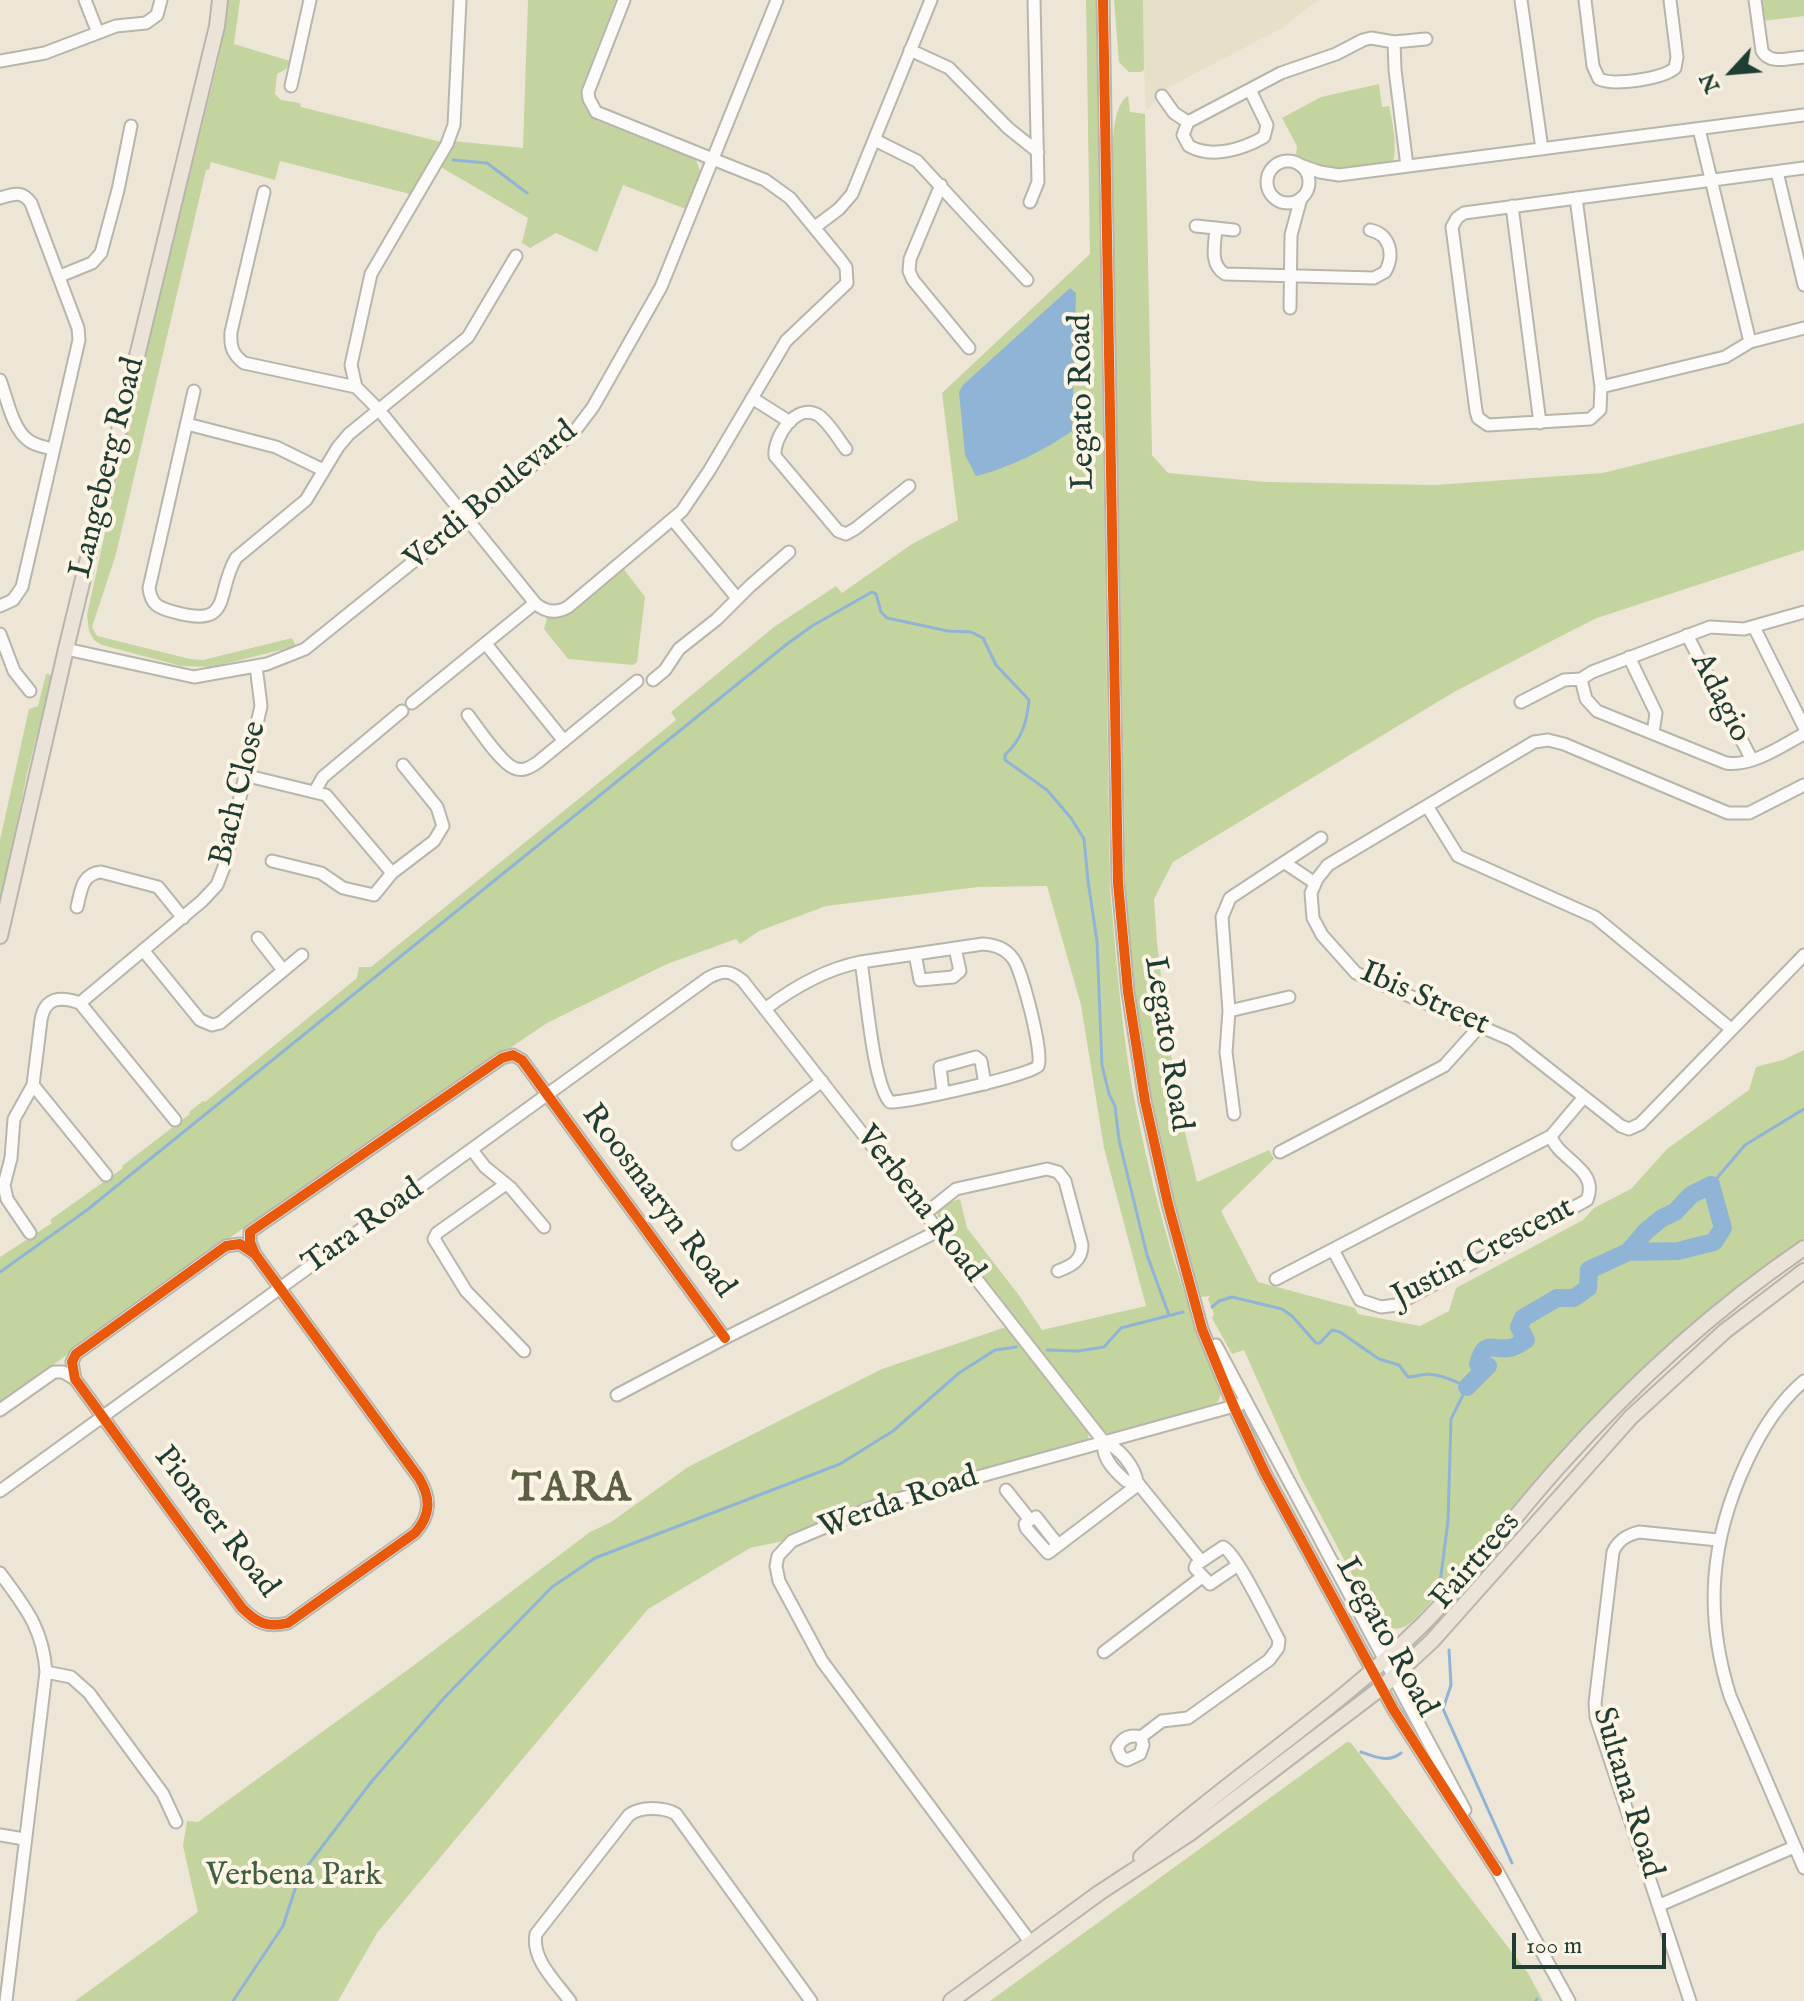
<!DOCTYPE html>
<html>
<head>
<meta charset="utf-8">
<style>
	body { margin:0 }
	#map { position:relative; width:1804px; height:2001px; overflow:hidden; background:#ede6d7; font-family:"IM FELL English",serif }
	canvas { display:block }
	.north { position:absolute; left:1692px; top:32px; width:80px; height:80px; -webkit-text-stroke:6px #fcf5e5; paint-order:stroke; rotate:244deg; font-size:22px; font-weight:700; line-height:32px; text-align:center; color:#1f3d34 }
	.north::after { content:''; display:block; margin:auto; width:28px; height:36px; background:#1f3d34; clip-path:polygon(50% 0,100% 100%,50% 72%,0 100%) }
	.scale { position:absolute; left:1512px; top:1933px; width:154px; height:36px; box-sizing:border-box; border:4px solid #1f3d34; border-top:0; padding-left:10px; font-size:24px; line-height:28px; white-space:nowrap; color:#1f3d34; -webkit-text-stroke:6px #fcf5e5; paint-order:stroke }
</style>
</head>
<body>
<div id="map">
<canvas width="1804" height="2001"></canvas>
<div class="north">N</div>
<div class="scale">100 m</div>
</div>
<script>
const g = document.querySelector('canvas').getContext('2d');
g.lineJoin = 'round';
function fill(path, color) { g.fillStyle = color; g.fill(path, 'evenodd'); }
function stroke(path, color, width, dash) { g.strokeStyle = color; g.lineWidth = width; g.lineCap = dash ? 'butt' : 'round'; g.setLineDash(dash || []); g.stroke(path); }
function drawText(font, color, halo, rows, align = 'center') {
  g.font = font + ' "IM FELL English",serif'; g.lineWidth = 8; g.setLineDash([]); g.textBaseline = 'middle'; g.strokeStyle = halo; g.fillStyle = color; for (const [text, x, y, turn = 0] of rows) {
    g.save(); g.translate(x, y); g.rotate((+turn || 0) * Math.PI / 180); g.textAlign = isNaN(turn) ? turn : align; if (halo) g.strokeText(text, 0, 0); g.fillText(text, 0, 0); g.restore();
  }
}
fill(new Path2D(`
	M 1143,0 L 1318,0 L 1284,27 L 1162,91 L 1147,111 L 1145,98 Z`), '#e6e0c8');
fill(new Path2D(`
	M 227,0 L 240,0 L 234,44 L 290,61 L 286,69 L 277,74 L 275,94 L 281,100 L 300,103 L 301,107 L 441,142 L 410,194 L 280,161 L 275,180 L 211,162 L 209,170 L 206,170 L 116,554 L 92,627 L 97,636 L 190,659 L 203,660 L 292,638 L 296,646 L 212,667 L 181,666 L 102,645 L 94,640 L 89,631 L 87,615 L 133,405 L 218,61 Z
	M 528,0 L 616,0 L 581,90 L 586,110 L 596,120 L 696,160 L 700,171 L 686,209 L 623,185 L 597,252 L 556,233 L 530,248 L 522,243 L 528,218 L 439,166 L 453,141 L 523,148 Z
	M 1086,0 L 1096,0 L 1110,888 C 1117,965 1122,1043 1138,1118 C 1157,1212 1185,1304 1221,1393 L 1219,1400 L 1213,1406 L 1114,1435 L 1102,1431 L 939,1220 L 937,1212 L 943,1204 L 960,1199 L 967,1228 L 1018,1294 L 1042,1330 L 1146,1306 L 1104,1148 L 1081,1005 L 1047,886 L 978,887 L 826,906 L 759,931 L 740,944 L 736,939 L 667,964 L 547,1023 L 238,1232 L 0,1403 L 0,1257 L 52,1223 L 50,1220 L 123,1168 L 122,1166 L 190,1114 L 189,1112 L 203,1101 L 205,1102 L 357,978 L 359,967 L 371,967 L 676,720 L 671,712 L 774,627 L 836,586 L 842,593 L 912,544 L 958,520 L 942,393 L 1090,254 Z
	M 1114,0 L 1143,0 L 1144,70 L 1141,72 L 1129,72 L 1119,62 Z
	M 1759,0 L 1804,0 L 1804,16 L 1762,21 Z
	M 1379,84 L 1382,107 L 1389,106 C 1393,124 1397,144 1393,162 L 1331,170 L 1313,165 L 1296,154 L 1297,146 L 1282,118 L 1321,97 Z
	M 1128,96 L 1130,112 L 1145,114 L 1152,455 L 1168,473 L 1266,482 L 1435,485 L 1603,473 L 1804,423 L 1804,550 L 1597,618 L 1567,633 L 1454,692 L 1173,862 L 1154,899 L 1157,942 L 1169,1042 L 1181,1116 L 1197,1182 L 1269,1150 L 1274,1159 L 1221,1211 L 1258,1282 L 1355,1308 L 1358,1314 L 1420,1326 L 1449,1311 L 1456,1288 L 1583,1220 L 1594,1208 L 1631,1189 L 1667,1149 L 1749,1090 L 1756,1067 L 1783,1060 L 1804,1050 L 1804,1238 C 1724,1295 1650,1357 1583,1428 C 1537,1477 1494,1529 1450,1579 C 1439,1591 1418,1620 1404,1627 C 1389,1633 1382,1621 1373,1614 L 1302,1480 L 1244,1350 L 1232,1354 L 1212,1318 L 1214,1314 L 1208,1299 L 1210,1296 L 1201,1297 L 1162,1162 L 1137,1027 L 1130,960 L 1126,897 L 1113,192 C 1113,169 1108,108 1128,96 Z
	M 623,568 L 645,597 L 637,662 L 633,665 L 568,659 L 544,629 L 547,618 L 567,614 Z
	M 46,674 L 52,675 L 27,774 L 0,905 L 0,840 L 29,709 L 38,706 Z
	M 1009,1326 L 1089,1430 L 1088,1441 L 1082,1444 L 869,1501 L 783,1541 L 750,1548 L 648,1609 L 377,1933 L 338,2001 L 75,2001 L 198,1912 L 183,1846 L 187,1821 L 198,1822 L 413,1666 L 590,1532 L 611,1522 L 688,1467 L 882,1369 Z
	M 1347,1742 L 1351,1743 L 1528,1973 L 1543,2001 L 990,2001 Z`), '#c3d49e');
fill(new Path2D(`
	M 1070,288 L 1076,293 L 1072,431 C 1045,450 1009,468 976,476 L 965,455 L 959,392 L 963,385 Z`), '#90b4d6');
stroke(new Path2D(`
	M 453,160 L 487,163 L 527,193
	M 1711,1185 L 1745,1145 L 1804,1109
	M 0,1272 L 87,1210 L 787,644 L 812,626 L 872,592 L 876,594 L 881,612 L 887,618 L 948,631 L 971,632 L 983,638 L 996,665 L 1029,700 C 1027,722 1022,739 1005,755 L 1005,760 L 1047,790 L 1071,818 L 1084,839 L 1088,881 L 1097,941 L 1102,1065 L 1109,1094 L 1115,1106 L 1119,1140 L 1147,1255 L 1169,1315
	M 1212,1307 L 1219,1301 L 1232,1297 L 1282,1309 L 1292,1316 L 1316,1343 L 1320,1343 L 1332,1330 L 1340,1332 L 1379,1359 L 1399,1365 L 1408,1377 C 1412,1377 1416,1376 1421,1375 C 1434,1372 1454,1380 1467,1387 L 1451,1419 L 1448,1521 L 1440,1583
	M 1047,1350 L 1078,1351 L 1104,1347 L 1121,1328 L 1183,1312
	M 1449,1650 L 1451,1685 L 1443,1709 L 1512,1863
	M 1361,1752 C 1375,1757 1389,1763 1401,1753
	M 233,2001 L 283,1926 L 299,1877 L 372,1781 L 444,1698 L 552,1587 L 595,1558 L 840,1464 L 893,1431 L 959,1373 L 995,1350 L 1016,1347
	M 1536,2001 L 1537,1999`), '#90b4d6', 3);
stroke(new Path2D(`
	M 1467,1387 L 1488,1366 L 1478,1364 C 1485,1340 1489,1350 1508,1348 C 1514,1348 1520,1343 1526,1340 L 1519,1327 L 1523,1318 L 1557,1298 L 1574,1298 L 1588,1288 L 1589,1270 L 1628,1252 L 1678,1251 L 1714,1242 L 1723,1228 L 1711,1185 L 1691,1195 L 1675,1212 L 1662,1218 L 1646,1231 L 1628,1252`), '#90b4d6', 18);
const minor = new Path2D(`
	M 85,0 L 98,33
	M 460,0 L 454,125 L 447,144 L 371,274 L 351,365 L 356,387 L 379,410 L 535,603 C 545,612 556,614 568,607 L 682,511 L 709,471 L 786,341 L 847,283 L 846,267 L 840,259 L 790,198 L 765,180 L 596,112 L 589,99 L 588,92 L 624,0
	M 1103,0 L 1118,883 L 1128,992 L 1145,1101 L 1168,1204 L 1202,1329 L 1234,1407 L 1265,1473 L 1393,1709 L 1497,1871
	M 1521,0 L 1542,149
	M 1585,0 L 1593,66 L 1599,79 C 1614,86 1662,79 1675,68 L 1677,57 L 1670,0
	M 1755,0 L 1762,51 C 1770,65 1789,58 1804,57
	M 1394,42 L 1426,39
	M 910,50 L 949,68 L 1008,128 L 1038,152
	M 0,61 L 45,53 L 116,26 L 146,23 L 157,15 L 161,0
	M 291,86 L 310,0
	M 1250,90 L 1267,125 L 1264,137 C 1243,149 1212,159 1189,146 L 1183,135 L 1188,122 L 1281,73 L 1336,54 L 1363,40 L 1371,38 L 1394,42 L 1395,70 L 1407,166
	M 1162,96 L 1174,113 L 1188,122
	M 1699,129 L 1750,342
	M 875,140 L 917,161 L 1027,280
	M1267 182a21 21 0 1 1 42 0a21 21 0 1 1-42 0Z
	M 1300,165 L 1320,172 L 1339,175 L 1804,115
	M 1777,172 L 1804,285
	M 941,185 L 910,259 L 909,271 L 913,280 L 969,348
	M 264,192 L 231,332 C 230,346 232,354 244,363 L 356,387
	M 0,198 C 13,194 22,190 31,203 L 78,328 L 79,340 L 22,587 L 13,600 L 0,606
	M 1576,198 L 1601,387 L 1600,410 L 1590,419 L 1488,425 L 1478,418 L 1476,411 L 1452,227 L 1457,218 L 1464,213 L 1804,168
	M 1030,202 L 1038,182 L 1034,0
	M 1512,206 L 1540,423
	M 1196,226 L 1234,230
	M 815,227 L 839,209 L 852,194 L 931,0
	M 1216,228 C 1215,245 1209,264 1225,274 L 1374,278 L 1385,272 C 1395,255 1390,234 1370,230
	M 60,276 L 92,263 L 101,253 L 118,190 L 131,126
	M 1290,308 L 1291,235 L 1301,198
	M 0,380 C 7,398 12,428 28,440 C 35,446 45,447 53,449
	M 1601,387 L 1725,357 L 1750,342 L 1804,328
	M 194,391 L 149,588 C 151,605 159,608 174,612 C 234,629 215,593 236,558 L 306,500 L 338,447 L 349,434 L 468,337 L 516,256
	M 752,398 L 790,422
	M 187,424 L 276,447 L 323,470
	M 846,449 C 838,439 829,422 818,415 C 796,402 773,438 775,456 L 838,531 L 846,534 L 855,529 L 909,486
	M 673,520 L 737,598
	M 1804,612 L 1744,629 L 1710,627 L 1592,672 L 1581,679 L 1586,699 L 1597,711 L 1726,763 C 1752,767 1781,746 1804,734
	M 1754,627 L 1804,727
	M 0,634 L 14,671 L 30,691
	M 1687,635 L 1752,760
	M 486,644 L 564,741
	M 66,649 L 194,677 L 267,664 L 305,649 L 574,432 L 593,407 L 661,287 L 777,0
	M 1629,657 L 1656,713 L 1653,733
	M 653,680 L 665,670 L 679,649 L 717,619 L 750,586 L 789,552
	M 1521,702 L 1564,680 L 1581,679
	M 412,703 L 535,603
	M 468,715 C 478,728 500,762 514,768 C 523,772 531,767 538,762 L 637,681
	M 244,775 L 326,795 L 392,873
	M 1804,785 L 1749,813 L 1728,813 L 1564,744 L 1548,740 L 1534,742 L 1328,865 L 1317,879 L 1311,893 L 1313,918 L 1322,935 L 1356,973 L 1512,1040 L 1621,1126 L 1629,1129 L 1640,1124 L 1804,955
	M 315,791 L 323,777 L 402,711
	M 1427,806 L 1458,856 L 1595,917 L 1731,1029
	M 272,861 L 321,873 L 343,888 L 374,895 L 392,873 L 434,841 L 443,826 L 437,807 L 403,765
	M 1285,863 L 1315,883
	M 77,907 C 81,892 81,874 101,872 L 158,887 L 183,918
	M 258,938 L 283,970
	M 143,950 L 200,1020 L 212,1025 L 220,1023 L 302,955
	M 915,954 L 920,980 L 953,977 L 960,971 L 955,948
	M 80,1003 L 202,901 L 217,885 L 224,867 L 261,706 L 256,666
	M 765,1009 C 794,987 825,969 861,962 L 983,944 C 995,945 1006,948 1014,960 C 1022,972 1044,1054 1038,1066 C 1032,1075 906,1103 890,1102 C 873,1085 866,990 861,962
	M 1229,1011 L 1289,997
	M 33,1085 L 106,1175
	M 943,1092 L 940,1067 L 976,1057 L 981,1061 L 985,1084
	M 1234,1114 L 1226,1052 L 1229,1011 L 1222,917 L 1230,898 L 1321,838
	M 738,1144 L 822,1081
	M 472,1150 L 485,1167 L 511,1188 L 544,1227
	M 1280,1152 L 1444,1066 L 1480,1026
	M 506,1184 L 437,1233 L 434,1239 L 466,1291 L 524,1351
	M 926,1213 L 956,1189 L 1047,1169 L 1058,1172 L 1065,1181 L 1082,1245 C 1082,1261 1071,1266 1058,1271
	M 30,1233 L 7,1199 L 4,1185 L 11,1158 L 14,1119 L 33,1085 L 41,1020 C 45,997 60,996 80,1003 L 175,1120
	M 1333,1250 L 1360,1300 L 1381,1307 L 1396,1305 L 1587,1200 C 1600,1169 1558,1160 1551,1136
	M 255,1254 L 240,1244 L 226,1246 L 76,1354 L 72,1362 L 75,1379 L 242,1608 C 257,1623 267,1628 288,1623 L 415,1533 C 431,1515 431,1498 419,1478 L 255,1254 L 250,1242 L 250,1232 L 502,1058 L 513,1055 L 522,1060 L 725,1338
	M 1276,1279 L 1551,1136 L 1584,1097
	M 1216,1345 L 1465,1810
	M 1804,1381 C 1779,1402 1761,1431 1747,1461 C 1710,1540 1704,1613 1730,1696 L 1804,1868
	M 617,1395 L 725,1338 L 940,1230
	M 0,1410 L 54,1372 L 63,1372 L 75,1379
	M 1104,1442 C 1101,1458 1115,1471 1126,1481 L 1137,1482
	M 1006,1490 L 1030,1520
	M 0,1491 L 708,978 C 723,970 730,970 743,981 L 1104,1442 C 1119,1447 1135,1467 1137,1482 L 1201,1561
	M 1030,1520 L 1025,1524 L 1026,1528 L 1048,1553 L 1139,1484
	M 1030,1520 L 1036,1517 L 1058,1545
	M 0,1573 C 25,1607 43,1628 46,1672 L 6,2001
	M 1104,1652 L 1202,1577
	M 46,1672 L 71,1677 L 89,1693 L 163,1794 L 176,1822
	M 1141,1737 L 1143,1745 L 1140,1754 L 1127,1760 L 1121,1757 L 1117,1748 C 1122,1738 1130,1734 1141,1737 L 1162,1721 L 1188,1718 L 1269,1660 L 1278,1648 L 1279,1640 C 1270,1624 1236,1552 1223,1547 L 1196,1565 L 1195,1568 L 1210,1584 L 1238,1565
	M 0,1835 L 24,1839
	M 1495,1867 L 1569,2001
	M 1660,1905 L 1794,1847
	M 1031,1943 L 822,1661 L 779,1581 L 776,1566 L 778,1556 L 792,1541 L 880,1504 L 1245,1403
	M 570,2001 C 556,1982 531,1959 536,1934 L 629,1815 C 641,1806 664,1807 676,1814 L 811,2001
	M 1690,2001 L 1596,1717 L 1595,1703 L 1613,1552 C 1618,1540 1627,1535 1639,1532 L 1718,1540`);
const major = new Path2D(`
	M 0,936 L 66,649 L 217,26 L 220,0
	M 1141,1857 C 1232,1777 1335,1711 1421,1626 C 1471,1576 1513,1517 1560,1465 C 1633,1383 1713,1310 1804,1248
	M 951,2001 L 1099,1893 L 1189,1834 L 1381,1688 L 1432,1641 L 1631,1417 L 1725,1331 L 1804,1271`);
stroke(minor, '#b7b5ac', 15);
stroke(major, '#b7b5ac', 18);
stroke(minor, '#fcfbf9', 11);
stroke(major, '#ebe3d7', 14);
stroke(new Path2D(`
	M 1103,0 L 1118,883 L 1128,992 L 1145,1101 L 1168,1204 L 1202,1329 L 1234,1407 L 1265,1473 L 1393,1709 L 1497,1871
	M 255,1254 L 240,1244 L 226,1246 L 76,1354 L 72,1362 L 75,1379 L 242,1608 C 257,1623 267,1628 288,1623 L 415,1533 C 431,1515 431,1498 419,1478 L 255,1254 L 250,1242 L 250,1232 L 502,1058 L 513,1055 L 522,1060 L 725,1338`), '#e8590c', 10);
drawText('32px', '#1f3d34', '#fcf5e5', [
	["Legato Road",1084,402,-91],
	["Langeberg Road",109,468,-76],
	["Verdi Boulevard",492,497,-40],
	["Adagio",1719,698,63],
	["Bach Close",240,794,-76],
	["Ibis Street",1424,1000,24],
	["Legato Road",1166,1044,81],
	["Roosmaryn Road",657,1202,53],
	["Verbena Road",919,1205,52],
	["Tara Road",364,1228,-36],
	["Justin Crescent",1484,1254,-28],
	["Werda Road",899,1504,-19],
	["Pioneer Road",215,1523,52],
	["Fairtrees",1477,1562,-49],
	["Legato Road",1385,1638,61],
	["Sultana Road",1626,1793,73]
]);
drawText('32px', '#405f43', '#fcf5e5', [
	["Verbena Park",294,1877]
]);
g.letterSpacing = '2px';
drawText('bold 40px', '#5c5e45', '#fcf5e5', [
	["TARA",572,1492]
]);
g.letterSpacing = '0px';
</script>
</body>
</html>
